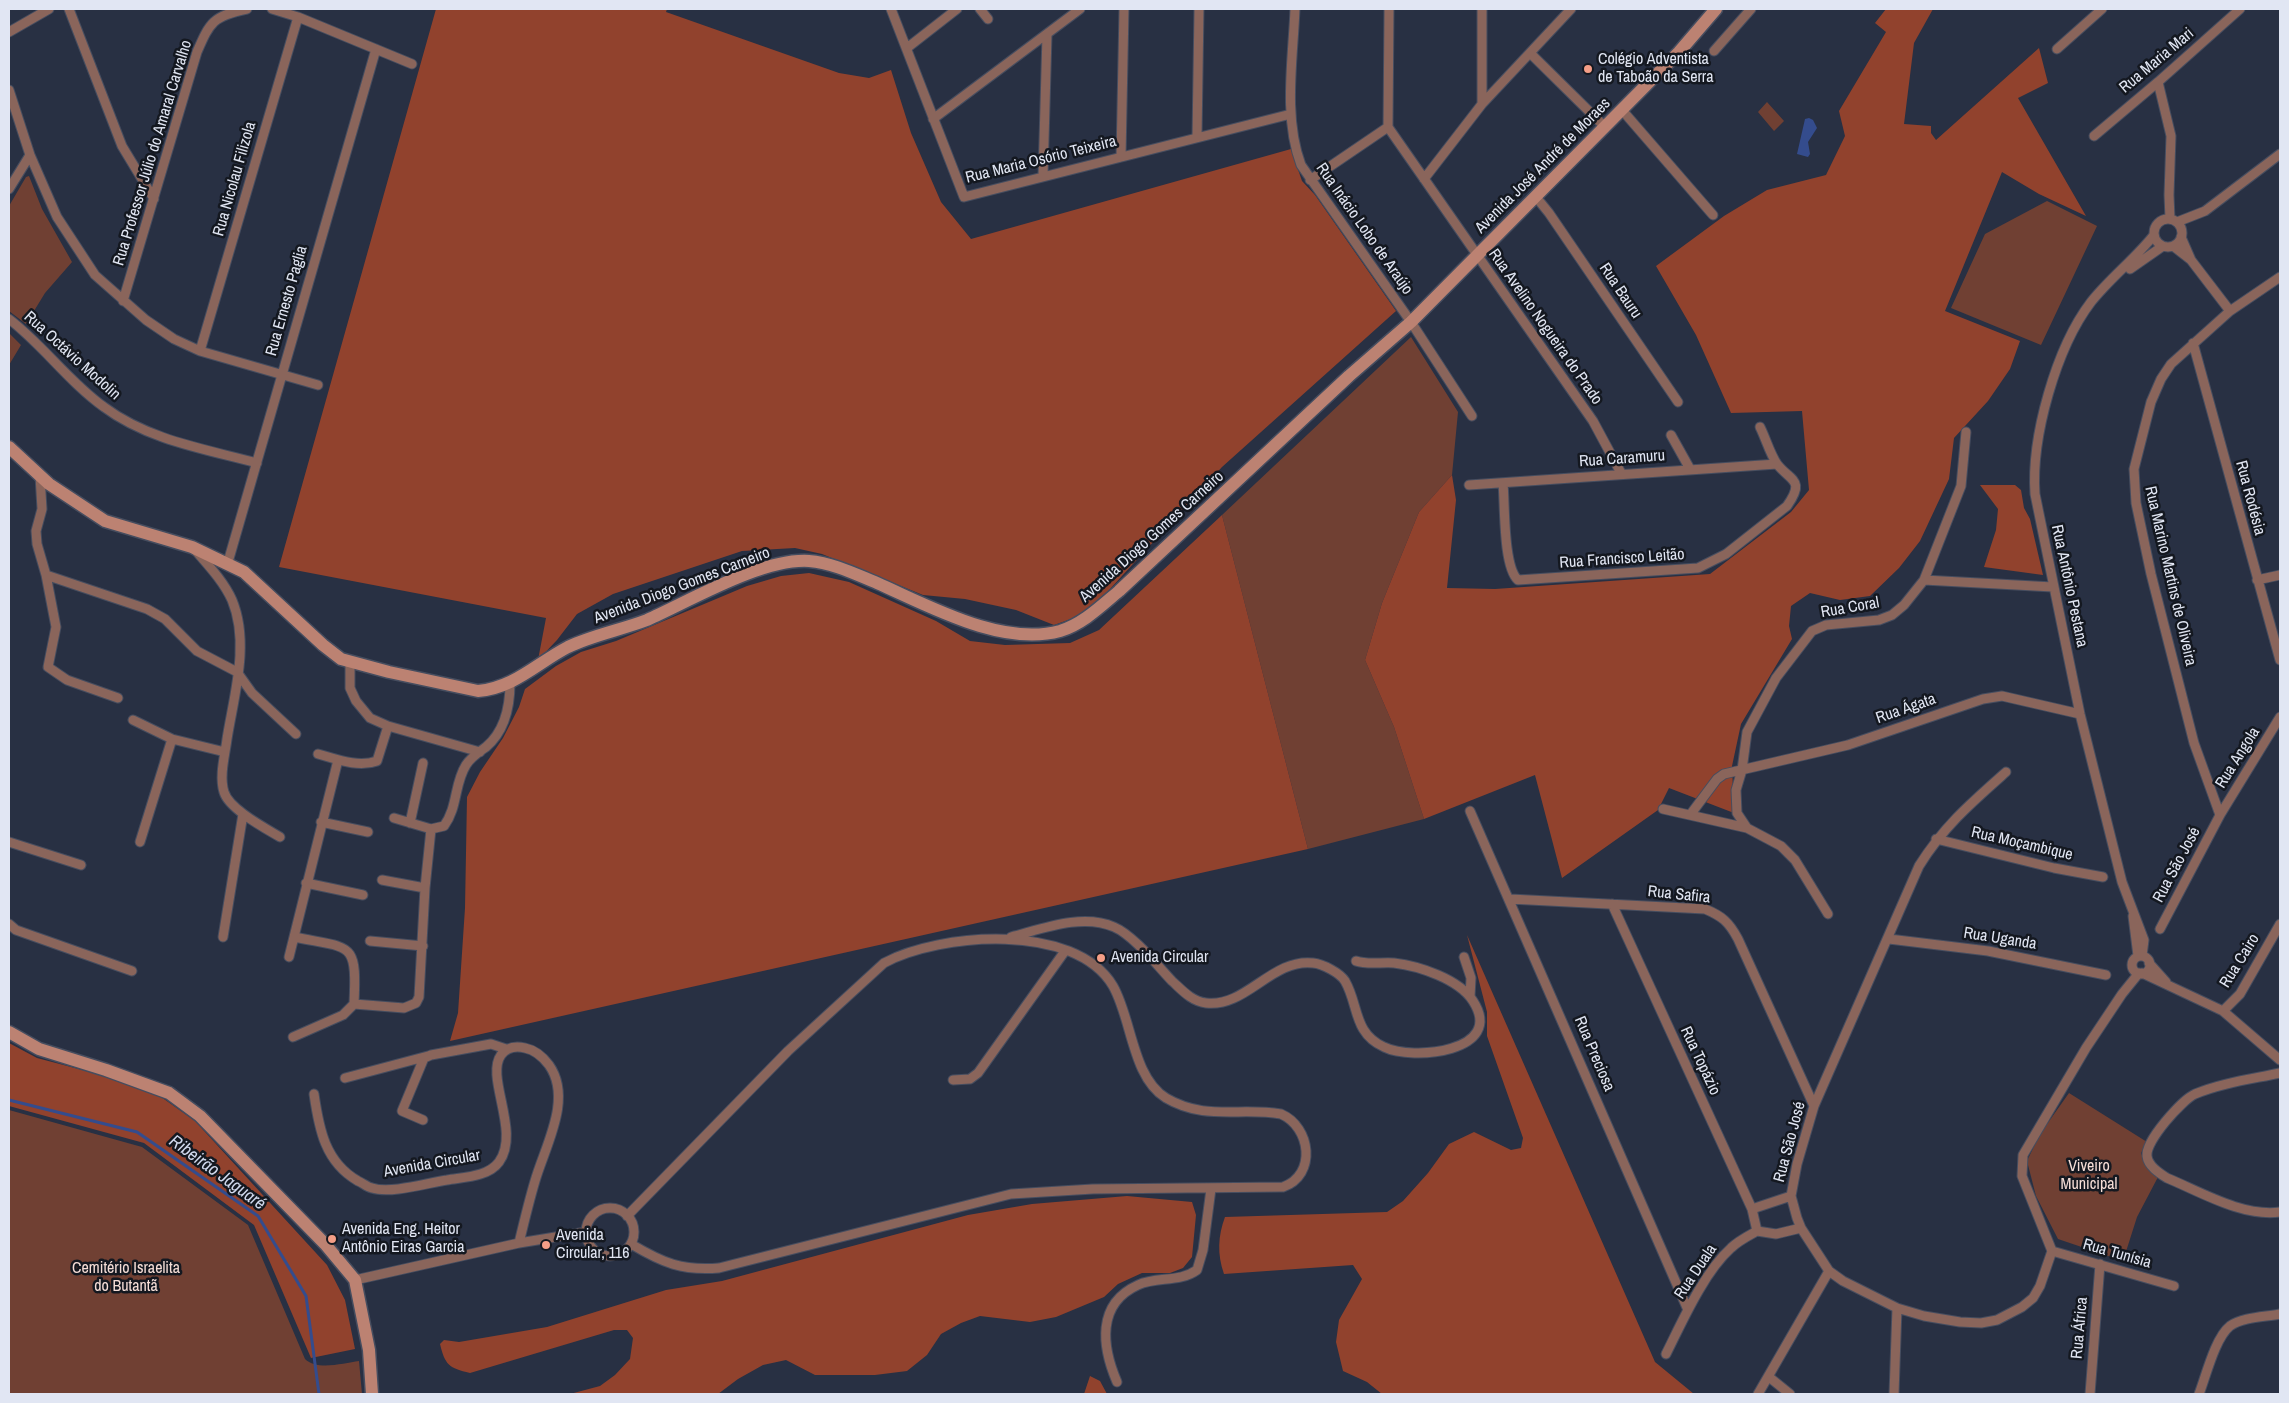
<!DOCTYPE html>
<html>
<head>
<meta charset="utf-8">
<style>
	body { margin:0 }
	#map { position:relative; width:2289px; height:1403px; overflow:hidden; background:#283043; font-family:"Archivo Narrow",sans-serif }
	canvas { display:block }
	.frame { position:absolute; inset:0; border:10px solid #e1e6f3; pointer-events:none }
</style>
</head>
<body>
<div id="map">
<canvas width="2289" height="1403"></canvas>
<div class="frame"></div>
</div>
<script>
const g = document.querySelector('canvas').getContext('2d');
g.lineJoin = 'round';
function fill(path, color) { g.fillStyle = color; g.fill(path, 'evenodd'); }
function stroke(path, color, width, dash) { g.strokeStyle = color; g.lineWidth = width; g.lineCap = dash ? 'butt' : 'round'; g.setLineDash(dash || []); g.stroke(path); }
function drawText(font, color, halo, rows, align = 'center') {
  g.font = font + ' "Archivo Narrow",sans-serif'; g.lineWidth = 5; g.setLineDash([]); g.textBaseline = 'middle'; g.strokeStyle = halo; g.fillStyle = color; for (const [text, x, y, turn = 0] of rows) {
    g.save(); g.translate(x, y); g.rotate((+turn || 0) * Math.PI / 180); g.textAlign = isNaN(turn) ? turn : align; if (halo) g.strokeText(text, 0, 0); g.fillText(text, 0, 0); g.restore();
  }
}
fill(new Path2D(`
	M 1767,102 L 1784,121 L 1774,131 L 1758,112 Z
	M 29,176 L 42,209 L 72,262 L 45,293 L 26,324 L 9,311 L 9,206 L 26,177 Z
	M 2047,201 L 2097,226 L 2041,345 L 1951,308 L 1985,234 Z
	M 9,333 L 21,345 L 9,365 Z
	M 1411,337 L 1458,412 L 1452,475 L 1419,512 L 1382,603 L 1365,660 L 1394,727 L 1424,819 L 1308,849 L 1222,515 Z
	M 2069,1093 L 2147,1142 L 2141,1153 L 2145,1163 L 2158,1177 L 2137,1217 L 2123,1261 L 2058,1239 L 2036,1196 L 2027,1161 L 2040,1134 Z
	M 9,1110 L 142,1147 L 248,1225 L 305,1359 C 317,1371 344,1363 359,1361 L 362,1394 L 9,1394 Z`), '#704033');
fill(new Path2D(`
	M 436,9 L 667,9 L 666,12 L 839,73 L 869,78 L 891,70 L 911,133 L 941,202 L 971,239 L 1291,149 L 1302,181 L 1315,195 L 1396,311 L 1222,467 L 1088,613 L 1054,625 L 1016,610 L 965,599 L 923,595 L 822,554 L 795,548 L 742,551 L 613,594 L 577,614 L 557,640 L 538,660 L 546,618 L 279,567 Z
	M 1886,9 L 1933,9 L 1914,43 L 1904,124 L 1931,126 L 1931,133 L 1936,140 L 2039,48 L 2048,83 L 2018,98 L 2086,216 L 2039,194 L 2002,172 L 1945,311 L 2020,341 L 2010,369 L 1988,401 L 1954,438 L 1949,479 L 1920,541 L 1899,568 L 1870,596 L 1840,600 L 1810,593 L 1791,606 L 1789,626 L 1792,639 L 1741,724 L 1732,766 L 1734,813 L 1669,788 L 1658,810 L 1562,878 L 1535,775 L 1424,819 L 1394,727 L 1365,660 L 1382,603 L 1419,512 L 1452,475 L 1456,500 L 1447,588 L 1495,589 L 1710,574 L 1791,512 L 1809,490 L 1802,411 L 1731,413 L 1696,335 L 1656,266 L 1724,216 L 1767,190 L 1826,175 L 1845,136 L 1839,111 L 1886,32 L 1875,23 Z
	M 1980,485 L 2015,485 L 2021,490 L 2024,508 L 2030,519 L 2043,575 L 1984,567 L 1996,530 L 1998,509 Z
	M 1222,515 L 1308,849 L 450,1041 L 458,1013 L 465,908 L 467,797 L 480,772 L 503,738 L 519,707 L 525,689 L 556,666 L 581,652 L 616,641 L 747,586 L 781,576 L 809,573 L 849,582 L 936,621 L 970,641 L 1005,645 L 1070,643 L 1099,630 Z
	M 1467,935 L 1655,1362 L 1694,1394 L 1382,1394 L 1367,1382 L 1343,1371 L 1336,1342 L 1339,1320 L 1362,1279 L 1353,1265 L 1224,1274 C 1217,1254 1218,1236 1225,1217 L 1387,1212 L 1403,1201 L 1428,1173 L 1449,1144 L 1474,1132 L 1511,1150 L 1521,1148 L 1523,1138 L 1487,1036 L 1487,1012 Z
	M 9,1043 L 37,1058 L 147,1087 L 195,1121 L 327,1265 L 345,1300 L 355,1349 L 311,1358 L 254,1225 L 144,1143 L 9,1106 Z
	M 1127,1196 L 1192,1202 L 1196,1215 L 1192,1257 L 1183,1268 L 1170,1273 L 1142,1273 L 1118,1284 L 1104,1297 L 1056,1317 L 1030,1322 L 980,1316 L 961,1323 L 941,1334 L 927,1355 L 907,1371 L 875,1375 L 815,1375 L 786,1360 L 763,1365 L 738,1379 L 718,1394 L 570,1394 L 600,1386 L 615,1375 L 630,1359 L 633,1338 L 627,1330 L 614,1330 L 470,1373 C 449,1368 445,1365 440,1344 L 444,1340 L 459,1342 L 547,1327 L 666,1290 L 722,1281 L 968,1215 L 1032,1204 Z
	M 1090,1376 L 1100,1381 L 1107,1394 L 1084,1394 Z`), '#91422d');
fill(new Path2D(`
	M 1809,118 L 1813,120 L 1817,128 L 1808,142 L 1810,154 L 1808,157 L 1797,154 L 1805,119 Z`), '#344c8d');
stroke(new Path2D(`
	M 9,1100 L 137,1132 L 258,1216 L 306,1296 L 319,1394`), '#344c8d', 3);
const street = new Path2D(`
	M 69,9 L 122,146 L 154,199
	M 272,9 L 298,17 L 412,64
	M 891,9 L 964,197 L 1291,114
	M 980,9 L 988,19
	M 1295,9 C 1293,59 1283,117 1301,165 L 1411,322 L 1472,416
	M 1389,9 L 1388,127 L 1593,421 L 1621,473
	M 1482,9 L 1482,104
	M 9,32 L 49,9
	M 907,48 L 957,9
	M 2057,49 L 2102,9
	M 1714,51 L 1751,9
	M 1530,53 L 1605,127
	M 2158,82 L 2171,136 L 2169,195 L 2170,219
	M 9,90 L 30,155 L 57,217 L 95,275 L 146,320 L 174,339 L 200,351 L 318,385
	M 1622,110 L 1713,215
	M 933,119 L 1080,9
	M 2094,136 L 2158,82 L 2240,9
	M 1197,137 L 1199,9
	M 1121,157 L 1124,9
	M 1043,176 L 1047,35
	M 1424,179 L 1482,104 L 1571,9
	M 1310,180 L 1388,127
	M 9,189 L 30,155
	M 1536,197 L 1549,213 L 1678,402
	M2154 233a14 14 0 1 1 28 0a14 14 0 1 1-28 0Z
	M 2177,222 L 2205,211 L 2280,154
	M 2181,237 L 2191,260
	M 2173,246 L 2191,260 L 2230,311
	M 2130,269 L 2163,246
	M 123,301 L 197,52 C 210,22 213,16 247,9
	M 9,319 C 43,345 69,382 104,407 C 148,440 205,449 257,463
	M 2193,343 L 2280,660
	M 200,351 L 298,17
	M 1671,435 L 1690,469
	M 40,476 L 42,509 L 36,531 L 37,544 L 46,575 L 56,627 L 48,667 L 67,680 L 118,698
	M 1503,483 C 1505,504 1503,567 1518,580 L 1698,568 L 1726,554 L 1787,506 C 1806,479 1790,481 1777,464 C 1770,454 1766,439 1760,427
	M 1469,485 L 1777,464
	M 196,551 C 209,566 224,582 232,600 C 250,643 234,695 227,739 C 225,755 219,776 224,792 C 229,809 265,828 280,837
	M 228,562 L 376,49
	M 46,575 L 147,609 L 165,619 L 197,651 L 237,672 L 252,693 L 296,734
	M 1924,580 L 2053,587
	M 2257,580 L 2280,575
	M 350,662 L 350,688 L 356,701 L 370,718 L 388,726 L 480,752
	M 133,720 L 172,739 L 225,752
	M 318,754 C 336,759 358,768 377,761 L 388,726
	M 2006,772 C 1971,803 1944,826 1919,866 L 1814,1106 L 1797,1164 L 1791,1196 L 1797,1218 L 1801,1228 L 1829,1271 L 1843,1281 L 1897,1308 L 1924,1316 L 1960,1322 L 1981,1323 L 1997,1320 L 2022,1307 L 2033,1298 L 2040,1286 L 2052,1251 L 2022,1176 L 2023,1155 L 2086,1048 L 2122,994 L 2139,973
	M 1663,809 L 1747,828
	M 1470,811 L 1688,1310
	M 1690,815 L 1717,779 L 1724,774 L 1848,745 L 1983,699 L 2002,696 L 2080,714
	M 2220,815 L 2194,743 L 2151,574 L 2136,503 L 2134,469 L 2151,402 L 2161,379 L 2171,364 L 2230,311 L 2280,277
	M 394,818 L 431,829 L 444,826 C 458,807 454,784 466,765 C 471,757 479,752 486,747 C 505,731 510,706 510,683
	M 321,822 L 368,832
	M 410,823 L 423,763
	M 1936,839 L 2054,868 L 2103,877
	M 9,842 L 81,865
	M 140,842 L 172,739
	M 382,880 L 425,888
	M 306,883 L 363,895
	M 1510,899 L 1705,909 C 1722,916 1729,922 1738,939 L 1814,1106
	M 1612,904 L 1752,1209 L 1757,1231
	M 1828,914 L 1795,860 L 1781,846 L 1747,828 L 1737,813 L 1736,790 L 1742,770 L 1747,732 L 1776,678 L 1812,631 L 1826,625 L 1879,620 L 1892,615 L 1904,605 L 1924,580 L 1961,486 L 1966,432
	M 2133,916 L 2138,956
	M 9,924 L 16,930 L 132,971
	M 2160,929 L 2220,815 L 2280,717
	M 223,937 L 243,814
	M 1011,937 C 1042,929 1082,913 1114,927 C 1133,935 1157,965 1172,981 C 1182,990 1191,1001 1206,1003 C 1246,1008 1272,958 1313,963 C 1323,964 1340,973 1345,981 C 1359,1005 1353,1033 1384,1047 C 1412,1061 1506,1052 1473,1001 C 1459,979 1419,966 1394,963 C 1382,962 1367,965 1356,961
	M 1889,939 L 1988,951 L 2106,975
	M 370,941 L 423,946
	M 2142,956 L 2144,940 L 2122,882 L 2080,714 L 2035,494 C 2031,437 2056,348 2091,302 C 2110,278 2135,259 2154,235
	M2132 965a9 9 0 1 1 18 0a9 9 0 1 1-18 0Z
	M 289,957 L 338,760
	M 1464,957 L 1471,978 L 1470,997
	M 2149,963 L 2166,982
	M 2142,973 L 2223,1011 L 2280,1060
	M 354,1004 L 404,1008 L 416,1003 L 419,997 L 425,888 L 431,829
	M 2223,1011 L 2240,994 L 2280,924
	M 293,1037 L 343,1015 L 354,1004 C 357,940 352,949 294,937
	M 2280,1073 C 2252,1079 2221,1083 2195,1094 C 2182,1100 2145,1141 2147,1156 C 2148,1166 2159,1173 2167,1178 C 2201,1192 2242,1217 2280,1212
	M 345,1078 L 428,1056
	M 953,1080 L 970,1079 L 978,1073 L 1065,951
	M 314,1094 C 319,1129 325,1162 358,1181 C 363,1183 367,1187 372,1188 C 391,1194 427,1183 447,1180 C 464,1177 488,1177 499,1162 C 521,1132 485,1077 501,1055 C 507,1047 516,1046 525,1048 C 535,1050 543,1057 549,1065 C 573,1099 545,1146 535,1181 C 529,1201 524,1222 519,1243
	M 423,1120 L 402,1111 L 424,1058 L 431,1055 L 491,1044 L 506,1049
	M586 1232a24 24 0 1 1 48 0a24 24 0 1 1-48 0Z
	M 1752,1209 L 1791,1196
	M 627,1216 L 788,1051 L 884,963 C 940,933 1075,922 1113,986 C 1132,1019 1132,1077 1166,1098 C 1205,1121 1240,1107 1281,1114 C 1311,1127 1317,1175 1283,1187 L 1093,1189 L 1011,1194 L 719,1268 C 682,1271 663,1263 631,1244
	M 1757,1231 L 1776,1234 L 1801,1228
	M 2052,1251 L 2174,1286
	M 355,1280 L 519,1243 L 586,1232
	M 1666,1354 C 1682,1322 1704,1272 1731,1248 C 1738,1241 1748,1236 1757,1231
	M 1769,1377 L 1790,1394
	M 1117,1382 C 1102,1347 1096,1304 1138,1285 C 1157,1276 1179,1283 1197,1270 L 1203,1250 L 1211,1189
	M 1758,1394 L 1829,1271
	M 1894,1394 L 1897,1308
	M 2090,1394 L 2100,1264
	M 2199,1394 C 2206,1376 2215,1338 2230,1326 C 2243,1317 2265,1317 2280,1314`);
const secondary = new Path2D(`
	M 9,447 L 49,484 L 105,521 L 192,547 L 244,572 L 323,645 L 341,659 L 389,672 L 478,691 C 514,688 537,663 568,647 C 593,635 621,630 647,620 C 690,601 762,558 809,561 C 833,563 855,574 877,583 C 929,606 1002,647 1060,631 C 1083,624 1101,606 1119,591 L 1349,376 L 1411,322 L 1679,52 L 1716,9
	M 9,1032 L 39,1049 L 106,1070 L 169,1093 L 200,1116 L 325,1244 L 355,1280 L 369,1350 L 372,1394`);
stroke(street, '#464d5f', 11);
stroke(secondary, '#464d5f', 15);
stroke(street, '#8a655b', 9);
stroke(secondary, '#bc8272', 12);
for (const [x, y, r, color] of [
	[1588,69,5,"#f49e87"],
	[1101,958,5,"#f49e87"],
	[332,1239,5,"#f49e87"],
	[546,1245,5,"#f49e87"]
]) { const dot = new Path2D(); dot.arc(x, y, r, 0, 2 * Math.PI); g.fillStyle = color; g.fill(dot); stroke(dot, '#141820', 2); }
drawText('16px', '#e1e6f3', '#141820', [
	["Colégio Adventista",1598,60],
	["de Taboão da Serra",1598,78],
	["Avenida Circular",1111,958],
	["Avenida Eng. Heitor",342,1230],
	["Antônio Eiras Garcia",342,1248],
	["Avenida",556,1236],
	["Circular, 116",556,1254]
], 'left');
drawText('16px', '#e1e6f3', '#141820', [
	["Rua Maria Mari",2157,61,-40],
	["Rua Professor Júlio do Amaral Carvalho",153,153,-73],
	["Rua Maria Osório Teixeira",1041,160,-14],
	["Avenida José André de Moraes",1543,166,-45],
	["Rua Nicolau Filizola",235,179,-74],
	["Rua Inácio Lobo de Araújo",1364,229,55],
	["Rua Bauru",1620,291,56],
	["Rua Ernesto Paglia",287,301,-74],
	["Rua Avelino Nogueira do Prado",1545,327,55],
	["Rua Octávio Modolin",72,356,42],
	["Rua Caramuru",1622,459,-4],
	["Rua Rodésia",2250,498,75],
	["Avenida Diogo Gomes Carneiro",1152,537,-42],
	["Rua Francisco Leitão",1622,559,-4],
	["Rua Marino Martins de Oliveira",2170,576,77],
	["Avenida Diogo Gomes Carneiro",682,586,-21],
	["Rua Antônio Pestana",2069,586,78],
	["Rua Coral",1850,608,-10],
	["Rua Ágata",1906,709,-19],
	["Rua Angola",2238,758,-58],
	["Rua Moçambique",2022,844,13],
	["Rua São José",2177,865,-62],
	["Rua Safira",1679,895,6],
	["Rua Uganda",2000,939,9],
	["Rua Cairo",2240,961,-58],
	["Rua Preciosa",1594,1054,67],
	["Rua Topázio",1700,1061,65],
	["Rua São José",1790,1142,-75],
	["Avenida Circular",432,1164,-10],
	["Rua Tunísia",2117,1254,16],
	["Rua Duala",1696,1272,-56],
	["Rua África",2080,1328,-85]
]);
drawText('16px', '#f6ded7', '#141820', [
	["Viveiro",2089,1167],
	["Municipal",2089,1185],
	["Cemitério Israelita",126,1269],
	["do Butantã",126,1287]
]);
drawText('italic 18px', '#d1d9ed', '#141820', [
	["Ribeirão Jaguaré",217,1173,36]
]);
</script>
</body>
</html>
